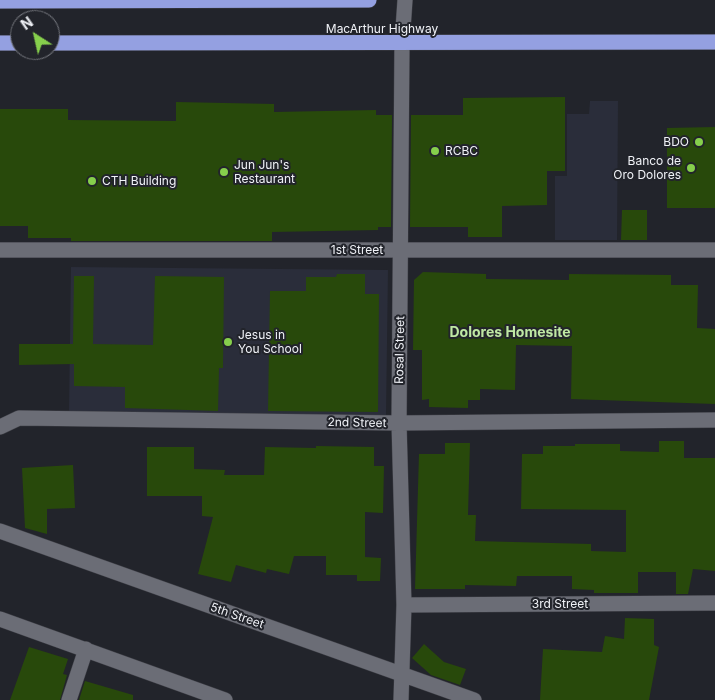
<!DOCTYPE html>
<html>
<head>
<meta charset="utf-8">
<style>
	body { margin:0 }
	#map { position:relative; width:715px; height:700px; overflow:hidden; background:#22242b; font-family:Inter,sans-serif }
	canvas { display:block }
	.north { position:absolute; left:10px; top:10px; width:50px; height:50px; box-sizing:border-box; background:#22242b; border:1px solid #74767d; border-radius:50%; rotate:325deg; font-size:14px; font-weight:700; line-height:20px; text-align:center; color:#f0f2f7 }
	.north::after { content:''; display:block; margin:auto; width:18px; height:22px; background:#86cf4c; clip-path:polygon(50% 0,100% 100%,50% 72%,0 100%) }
</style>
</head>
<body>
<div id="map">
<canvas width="715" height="700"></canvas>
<div class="north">N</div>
</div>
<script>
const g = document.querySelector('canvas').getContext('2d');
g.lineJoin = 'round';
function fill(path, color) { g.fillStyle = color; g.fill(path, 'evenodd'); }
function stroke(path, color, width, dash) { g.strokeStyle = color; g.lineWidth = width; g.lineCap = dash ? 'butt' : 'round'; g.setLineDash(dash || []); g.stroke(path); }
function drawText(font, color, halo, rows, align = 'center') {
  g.font = font + ' Inter,sans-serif'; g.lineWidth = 4; g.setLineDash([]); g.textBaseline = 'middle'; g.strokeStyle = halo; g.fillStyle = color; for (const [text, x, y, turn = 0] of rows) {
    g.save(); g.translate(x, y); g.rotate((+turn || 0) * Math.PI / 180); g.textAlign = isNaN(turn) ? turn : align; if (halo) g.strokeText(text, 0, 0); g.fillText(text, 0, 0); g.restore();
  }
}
fill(new Path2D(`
	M 590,101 L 618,101 L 617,240 L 555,240 L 555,176 L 567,176 L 567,114 L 589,114 Z
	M 71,267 L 388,270 L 386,416 L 69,413 Z`), '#2a2d3a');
fill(new Path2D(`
	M 565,97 L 565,171 L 547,171 L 547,205 L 502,206 L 502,237 L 468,237 L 468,227 L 410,227 L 411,115 L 463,115 L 463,98 Z
	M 176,102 L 274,104 L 274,112 L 376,110 L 376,115 L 392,115 L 391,227 L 378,227 L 378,230 L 272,232 L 272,241 L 71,241 L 71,238 L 28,238 L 28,226 L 0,226 L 0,109 L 68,109 L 68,120 L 176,121 Z
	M 715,127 L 715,208 L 667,208 L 667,128 Z
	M 622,210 L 647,210 L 647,240 L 621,240 Z
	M 423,272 L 486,274 L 486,279 L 569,280 L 569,274 L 671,275 L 671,285 L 698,285 L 697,328 L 715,329 L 715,404 L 571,399 L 572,346 L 516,345 L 515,390 L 480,389 L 480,400 L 468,400 L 468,408 L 429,407 L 429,399 L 422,400 L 422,350 L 413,350 L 414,280 Z
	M 337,274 L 365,274 L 365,294 L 379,294 L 378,412 L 268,411 L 270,291 L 306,291 L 306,277 L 336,277 Z
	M 74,276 L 94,276 L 93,344 L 153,345 L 155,276 L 224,277 L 223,368 L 219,368 L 218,411 L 125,408 L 125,387 L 74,386 L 74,364 L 19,365 L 19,344 L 73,344 Z
	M 659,441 L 684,441 L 684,458 L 715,458 L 715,571 L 693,569 L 688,594 L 676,594 L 676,572 L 638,572 L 638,593 L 594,593 L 594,590 L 572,589 L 572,576 L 517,576 L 516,586 L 465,585 L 465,589 L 415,589 L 419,454 L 445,454 L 445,443 L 470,443 L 468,515 L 476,515 L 475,541 L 591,544 L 591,551 L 626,552 L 626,510 L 521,509 L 522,454 L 543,454 L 543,446 L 575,446 L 575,444 L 620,444 L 620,451 L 659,452 Z
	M 316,446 L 374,447 L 374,466 L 384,466 L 383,513 L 365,512 L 365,557 L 381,558 L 380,581 L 357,581 L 357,575 L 326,575 L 326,556 L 294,556 L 289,574 L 267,569 L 266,573 L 236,565 L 231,582 L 198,574 L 213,517 L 202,516 L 202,496 L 147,496 L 147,447 L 194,447 L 194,469 L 225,470 L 224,475 L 264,475 L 265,447 L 316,448 Z
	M 73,465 L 75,508 L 47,509 L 47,534 L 25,528 L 22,468 Z
	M 625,618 L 654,619 L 654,645 L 659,647 L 649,700 L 540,700 L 543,649 L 602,652 L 605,636 L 624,639 Z
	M 424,644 L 444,662 L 466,669 L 460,685 L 431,675 L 412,658 Z
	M 29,647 L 68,659 L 63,674 L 67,675 L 60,700 L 10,700 Z
	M 85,681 L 133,695 L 133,700 L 79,700 Z`), '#28490b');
const minor = new Path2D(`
	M 0,250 L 715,250
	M 0,427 L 19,418 L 399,423 L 715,420
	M 0,531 L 474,700
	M 404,605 L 715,603
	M 0,619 L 225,700
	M 69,700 L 86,649
	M 401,700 L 404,605 L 399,423 L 402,44 L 405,0`);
const highway = new Path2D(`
	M 0,1 L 369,0
	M 0,43 L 20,43
	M 50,43 L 715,42`);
stroke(minor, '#3e3f46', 16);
stroke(highway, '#3e3f46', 16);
stroke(minor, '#6b6d76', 15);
stroke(highway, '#94a0e1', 15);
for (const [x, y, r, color] of [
	[699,142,5,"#86cf4c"],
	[435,151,5,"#86cf4c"],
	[691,168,5,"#86cf4c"],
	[224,172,5,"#86cf4c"],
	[92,181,5,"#86cf4c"],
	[228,342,5,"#86cf4c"]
]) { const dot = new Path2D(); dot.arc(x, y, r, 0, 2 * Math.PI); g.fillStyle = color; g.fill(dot); stroke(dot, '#22242b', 2); }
drawText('12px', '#f0f2f7', '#22242b', [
	["MacArthur Highway",382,29],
	["1st Street",357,250],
	["Rosal Street",400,350,-89],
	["2nd Street",357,423,1],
	["3rd Street",560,604],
	["5th Street",237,616,19]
]);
drawText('12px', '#f0f2f7', '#22242b', [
	["BDO",689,142,"right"],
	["RCBC",445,151],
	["Banco de",681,161,"right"],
	["Oro Dolores",681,175,"right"],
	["Jun Jun's",234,165],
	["Restaurant",234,179],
	["CTH Building",102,181],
	["Jesus in",238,335],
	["You School",238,349]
], 'left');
drawText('bold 14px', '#bfe8a4', '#22242b', [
	["Dolores Homesite",510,333]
]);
</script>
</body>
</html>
